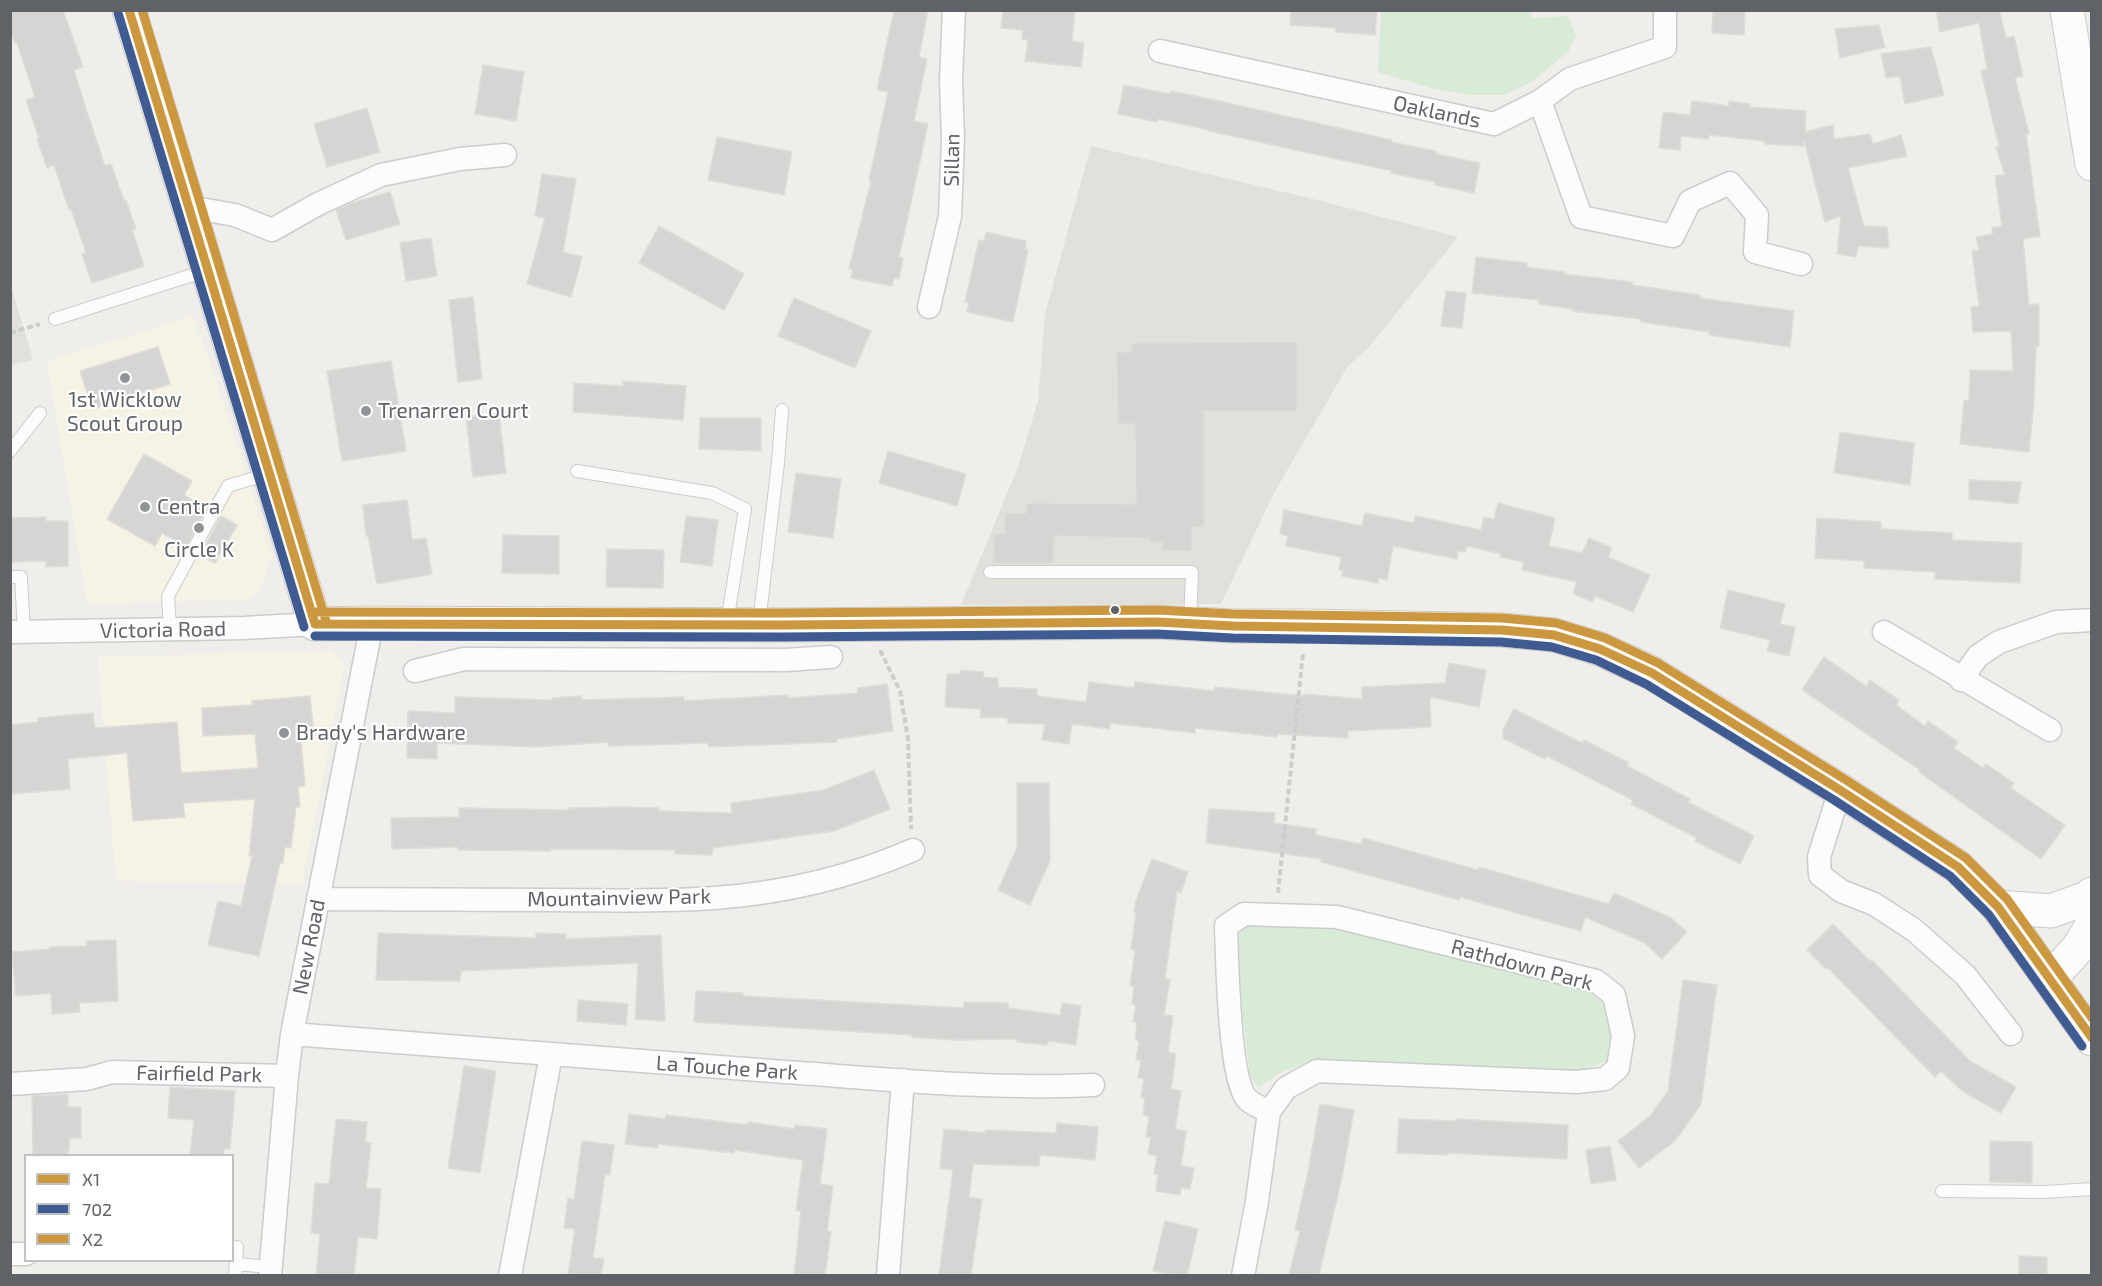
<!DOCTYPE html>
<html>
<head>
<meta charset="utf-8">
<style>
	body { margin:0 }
	#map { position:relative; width:2102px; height:1286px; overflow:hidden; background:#efeeea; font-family:"Exo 2",sans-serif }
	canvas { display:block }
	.frame { position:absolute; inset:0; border:12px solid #5f6368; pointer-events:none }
	.legend { position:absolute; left:24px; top:1154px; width:210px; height:108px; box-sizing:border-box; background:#fff; border:2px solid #bfc1c3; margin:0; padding:8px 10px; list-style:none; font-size:18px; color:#5f6368 }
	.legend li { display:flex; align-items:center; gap:12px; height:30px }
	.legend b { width:30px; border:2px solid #bfc1c3 }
</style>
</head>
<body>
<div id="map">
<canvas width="2102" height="1286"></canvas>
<div class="frame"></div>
<ul class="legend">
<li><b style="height:8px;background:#cb983f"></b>X1</li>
<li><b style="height:8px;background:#3f5b92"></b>702</li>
<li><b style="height:8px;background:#cb983f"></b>X2</li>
</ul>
</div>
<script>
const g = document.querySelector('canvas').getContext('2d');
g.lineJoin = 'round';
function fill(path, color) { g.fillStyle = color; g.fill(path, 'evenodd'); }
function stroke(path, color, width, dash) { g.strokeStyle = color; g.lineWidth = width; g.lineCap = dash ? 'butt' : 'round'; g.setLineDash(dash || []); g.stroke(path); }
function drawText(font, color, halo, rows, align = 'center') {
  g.font = font + ' "Exo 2",sans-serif'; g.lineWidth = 4.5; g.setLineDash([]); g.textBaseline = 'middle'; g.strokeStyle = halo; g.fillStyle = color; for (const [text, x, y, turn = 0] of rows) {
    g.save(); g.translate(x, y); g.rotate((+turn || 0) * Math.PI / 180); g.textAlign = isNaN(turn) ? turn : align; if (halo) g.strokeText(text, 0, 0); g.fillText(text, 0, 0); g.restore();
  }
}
fill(new Path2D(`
	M 193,316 L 216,380 L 272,556 L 264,578 L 259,591 L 247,600 L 87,603 L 47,361 Z
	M 332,651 L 344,668 L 302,883 L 116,881 L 98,657 Z`), '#f7f3e4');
fill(new Path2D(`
	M 1091,146 L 1317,200 L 1458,237 L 1369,347 L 1348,366 L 1274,493 L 1221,604 L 961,605 L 1018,467 L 1038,401 L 1045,314 Z
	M 10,282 L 33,360 L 11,365 L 10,365 Z`), '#e2e0da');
fill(new Path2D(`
	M 1381,11 L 1531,11 L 1532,18 L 1568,16 L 1576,36 L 1568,52 L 1531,82 L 1504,95 L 1470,95 L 1434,89 L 1378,72 Z
	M 1247,925 L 1342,929 L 1592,991 L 1613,1007 L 1616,1037 L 1607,1061 L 1581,1071 L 1311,1061 L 1282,1072 L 1258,1087 L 1250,1077 L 1234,939 Z`), '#d8ebd6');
const building = new Path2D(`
	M 10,10 L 63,10 L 83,67 L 74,70 L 87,112 L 105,166 L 111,164 L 124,201 L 126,200 L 136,229 L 132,230 L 144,266 L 92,283 L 82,254 L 86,253 L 71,209 L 69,210 L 54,165 L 47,168 L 37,139 L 39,138 L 26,100 L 35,97 L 17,43 L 15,43 L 10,29 Z
	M 894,10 L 928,10 L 919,57 L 927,59 L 914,121 L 928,124 L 899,257 L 903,258 L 899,279 L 894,278 L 892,286 L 851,278 L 853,270 L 849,269 L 871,181 L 869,181 L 888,92 L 877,90 Z
	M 1003,10 L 1075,10 L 1072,41 L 1084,43 L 1081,67 L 1025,61 L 1028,40 L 1022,39 L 1023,30 L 1001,28 Z
	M 1291,10 L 1377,10 L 1375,35 L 1335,32 L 1336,28 L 1290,25 Z
	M 1713,10 L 1745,10 L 1744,35 L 1712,33 Z
	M 1936,10 L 1999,10 L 2006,38 L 2014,36 L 2023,76 L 2015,78 L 2029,134 L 2026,134 L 2040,236 L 2023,239 L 2029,305 L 2039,304 L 2039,346 L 2036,347 L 2034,401 L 2029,452 L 1960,444 L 1964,400 L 1969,401 L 1970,370 L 2013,371 L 2011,331 L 1973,332 L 1971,307 L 1979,306 L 1972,251 L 1979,250 L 1976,237 L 1993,234 L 1992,228 L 2002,226 L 1995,176 L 2005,175 L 1996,147 L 1999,147 L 1981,71 L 1987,69 L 1979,23 L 1940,32 Z
	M 1879,25 L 1885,47 L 1840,58 L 1835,29 Z
	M 1931,47 L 1944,95 L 1905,104 L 1900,76 L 1886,78 L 1881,54 Z
	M 483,65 L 524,72 L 516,121 L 475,114 Z
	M 1124,85 L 1170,94 L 1171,91 L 1210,99 L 1392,140 L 1391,142 L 1436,151 L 1436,154 L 1480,163 L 1474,193 L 1435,185 L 1435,182 L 1391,173 L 1392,171 L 1209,131 L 1210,130 L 1158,119 L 1157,122 L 1118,114 Z
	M 1692,101 L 1729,106 L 1729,101 L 1750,104 L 1750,107 L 1806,111 L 1805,132 L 1833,125 L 1834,139 L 1870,134 L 1873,144 L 1901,135 L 1907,156 L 1848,168 L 1864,226 L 1887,227 L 1889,248 L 1858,246 L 1856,257 L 1837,254 L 1841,216 L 1825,222 L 1804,140 L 1804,146 L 1765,144 L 1765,141 L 1709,135 L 1708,139 L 1681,136 L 1680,150 L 1659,148 L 1663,112 L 1690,115 Z
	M 367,108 L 380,152 L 327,167 L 314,124 Z
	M 717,137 L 792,152 L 784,195 L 708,180 Z
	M 542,174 L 576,179 L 563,252 L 582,257 L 571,297 L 527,284 L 545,218 L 535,216 Z
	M 390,192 L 400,224 L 346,240 L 336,210 L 352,203 Z
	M 659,226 L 744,274 L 724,310 L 639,263 Z
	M 986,232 L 1026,241 L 1025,249 L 1028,250 L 1013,322 L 967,312 L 969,303 L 965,302 L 979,240 L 984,241 Z
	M 431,238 L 437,276 L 406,281 L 400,243 Z
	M 1476,257 L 1527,263 L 1527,267 L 1564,272 L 1564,274 L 1633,282 L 1632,285 L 1700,295 L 1700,298 L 1794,311 L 1790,347 L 1709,335 L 1709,332 L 1641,322 L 1641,319 L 1573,311 L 1573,309 L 1539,304 L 1539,300 L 1472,293 Z
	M 1446,291 L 1466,293 L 1462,328 L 1441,326 Z
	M 473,297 L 482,379 L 458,382 L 449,300 Z
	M 794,298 L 871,331 L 855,368 L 778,336 Z
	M 1297,342 L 1297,411 L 1204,411 L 1204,527 L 1192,527 L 1192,551 L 1162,551 L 1162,542 L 1149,542 L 1149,538 L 1054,536 L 1054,563 L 993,563 L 994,534 L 1005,534 L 1005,513 L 1026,513 L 1026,503 L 1136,504 L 1135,424 L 1118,424 L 1117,352 L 1132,352 L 1132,343 Z
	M 158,347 L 170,384 L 92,409 L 80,371 Z
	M 391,361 L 406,451 L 342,461 L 327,371 Z
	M 623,381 L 686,386 L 683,420 L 573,412 L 574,383 L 623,386 Z
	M 499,413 L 506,473 L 473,477 L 466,417 Z
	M 700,418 L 761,418 L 761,451 L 699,449 Z
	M 1840,432 L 1914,443 L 1910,485 L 1834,473 Z
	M 888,451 L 966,474 L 957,506 L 879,483 Z
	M 144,454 L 192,481 L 184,495 L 207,508 L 186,547 L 162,533 L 155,546 L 107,519 Z
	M 796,473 L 841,479 L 833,538 L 788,532 Z
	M 1969,480 L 2021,482 L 2018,504 L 1969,499 Z
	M 407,500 L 412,540 L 426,538 L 432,574 L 377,584 L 368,536 L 366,536 L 363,505 Z
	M 1498,503 L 1555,518 L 1549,546 L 1582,553 L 1589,538 L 1612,548 L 1608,557 L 1650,575 L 1633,612 L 1595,596 L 1592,602 L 1573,593 L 1577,582 L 1522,570 L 1524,562 L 1500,557 L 1501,554 L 1467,546 L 1465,552 L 1458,551 L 1457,559 L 1393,546 L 1387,580 L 1379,578 L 1378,583 L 1342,576 L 1343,571 L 1339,570 L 1341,557 L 1286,546 L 1288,536 L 1280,534 L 1284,510 L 1362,526 L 1365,513 L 1414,523 L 1415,516 L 1481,530 L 1484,517 L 1494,519 Z
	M 221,516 L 237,525 L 215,563 L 200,555 Z
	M 686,516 L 718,520 L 712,566 L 680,562 Z
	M 46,517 L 46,521 L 68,521 L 68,566 L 46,567 L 46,561 L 10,562 L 10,518 Z
	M 1817,518 L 1881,522 L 1881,529 L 1952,533 L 1952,540 L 2022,543 L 2020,583 L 1935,579 L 1935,572 L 1864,568 L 1864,561 L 1815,558 Z
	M 503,535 L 559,536 L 559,574 L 502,573 Z
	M 607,549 L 664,550 L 663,588 L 606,587 Z
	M 1728,590 L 1785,604 L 1780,624 L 1795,627 L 1789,656 L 1767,651 L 1770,640 L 1720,628 Z
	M 1824,657 L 1866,686 L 1870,680 L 1899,700 L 1896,705 L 1925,726 L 1928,721 L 1958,742 L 1954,748 L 1983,768 L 1986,764 L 2014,783 L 2011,788 L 2065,825 L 2041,859 L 1919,772 L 1920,770 L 1802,690 Z
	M 1449,663 L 1486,670 L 1479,707 L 1430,697 L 1431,727 L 1348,731 L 1348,738 L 1278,734 L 1277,737 L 1195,728 L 1195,733 L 1110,723 L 1110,729 L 1072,724 L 1069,744 L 1042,740 L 1045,724 L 1008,723 L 1008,718 L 994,717 L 980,718 L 981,709 L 945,707 L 947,674 L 960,674 L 961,670 L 984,672 L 983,677 L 998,678 L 998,687 L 1037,689 L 1037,696 L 1086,702 L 1089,682 L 1134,688 L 1135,682 L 1214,691 L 1215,687 L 1304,696 L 1304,694 L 1362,699 L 1362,687 L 1445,683 Z
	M 887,684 L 893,731 L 837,739 L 837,742 L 709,747 L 708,743 L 609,746 L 608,742 L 536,747 L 437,743 L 437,759 L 407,758 L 408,711 L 455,713 L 455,697 L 552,700 L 552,698 L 581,696 L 582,700 L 684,697 L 684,701 L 788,695 L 788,698 L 858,693 L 857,688 Z
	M 310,696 L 313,726 L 300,727 L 305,786 L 298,787 L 300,807 L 296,807 L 291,848 L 285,847 L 283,863 L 280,863 L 259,956 L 208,945 L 218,901 L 241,906 L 252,856 L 249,856 L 255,799 L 183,803 L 185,817 L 133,821 L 127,753 L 68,759 L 70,789 L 10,794 L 10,725 L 38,722 L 38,718 L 93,713 L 95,728 L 177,722 L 181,773 L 258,768 L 255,734 L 203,736 L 202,708 L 252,705 L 252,701 Z
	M 1514,709 L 1582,743 L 1584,740 L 1629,763 L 1627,766 L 1690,799 L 1688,802 L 1754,836 L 1740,864 L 1695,841 L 1697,838 L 1631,804 L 1633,800 L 1547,756 L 1545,759 L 1503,738 L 1503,730 Z
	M 874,770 L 890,809 L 834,831 L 713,848 L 712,855 L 675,854 L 675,850 L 550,849 L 550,851 L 458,850 L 458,847 L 392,849 L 391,818 L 459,817 L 459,808 L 569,810 L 569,808 L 621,807 L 659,808 L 659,811 L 732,813 L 731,803 L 824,790 Z
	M 1017,783 L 1049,783 L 1050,861 L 1030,905 L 998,890 L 1017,848 Z
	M 1209,809 L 1275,813 L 1274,823 L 1316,829 L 1316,835 L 1361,844 L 1363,838 L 1478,870 L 1479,867 L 1609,904 L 1614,893 L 1671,918 L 1687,932 L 1662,959 L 1645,943 L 1585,917 L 1581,931 L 1460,897 L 1459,900 L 1321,862 L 1322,859 L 1206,843 Z
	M 1152,859 L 1188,872 L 1181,893 L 1177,891 L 1165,979 L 1170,980 L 1164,1015 L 1173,1016 L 1168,1052 L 1176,1054 L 1171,1089 L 1181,1091 L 1175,1129 L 1186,1131 L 1181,1166 L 1194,1168 L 1190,1189 L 1181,1188 L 1180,1195 L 1156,1191 L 1158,1174 L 1154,1174 L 1157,1156 L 1148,1154 L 1151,1137 L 1146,1137 L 1149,1116 L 1143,1115 L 1145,1098 L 1141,1097 L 1144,1079 L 1138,1078 L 1141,1060 L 1136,1060 L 1139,1041 L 1135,1040 L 1137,1023 L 1133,1022 L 1136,1005 L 1132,1004 L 1134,987 L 1130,986 L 1135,950 L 1131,949 L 1136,913 L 1134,912 L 1136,901 Z
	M 1833,924 L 1870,961 L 1872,960 L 1970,1061 L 2016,1087 L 2001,1113 L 1962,1091 L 1941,1071 L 1935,1077 L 1828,968 L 1826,969 L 1807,950 Z
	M 378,933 L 536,938 L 536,933 L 566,934 L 566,939 L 661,935 L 665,1021 L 635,1019 L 638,963 L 461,971 L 460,981 L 376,980 Z
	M 116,940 L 118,1001 L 79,1003 L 80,1012 L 52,1014 L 51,993 L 16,996 L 12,952 L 49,949 L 49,947 L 87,946 L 86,941 Z
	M 1683,980 L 1717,985 L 1701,1104 L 1675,1141 L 1639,1168 L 1618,1141 L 1650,1116 L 1668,1091 Z
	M 696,991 L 743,993 L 743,996 L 964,1008 L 964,1002 L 1008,1003 L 1008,1008 L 1060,1015 L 1062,1003 L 1081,1006 L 1076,1045 L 1048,1041 L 1047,1045 L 1017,1042 L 1017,1039 L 954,1040 L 912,1037 L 912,1035 L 694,1022 Z
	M 578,1000 L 628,1004 L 626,1025 L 577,1021 Z
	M 464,1066 L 496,1071 L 480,1173 L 448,1168 Z
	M 170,1087 L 235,1091 L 230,1149 L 224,1149 L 223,1155 L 190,1155 L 194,1120 L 168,1118 Z
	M 68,1094 L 68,1107 L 81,1107 L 81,1138 L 70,1138 L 68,1155 L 33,1155 L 32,1096 Z
	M 1320,1104 L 1354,1110 L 1342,1177 L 1319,1275 L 1289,1275 L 1300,1231 L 1295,1230 L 1308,1172 Z
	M 629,1114 L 665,1119 L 666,1115 L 748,1125 L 748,1122 L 794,1129 L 795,1125 L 827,1129 L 820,1184 L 833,1186 L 827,1231 L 831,1232 L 825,1275 L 794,1275 L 801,1211 L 796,1211 L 803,1160 L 735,1150 L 734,1153 L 658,1144 L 658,1148 L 625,1144 Z
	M 336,1119 L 367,1122 L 365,1142 L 371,1143 L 366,1188 L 381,1189 L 377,1239 L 358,1237 L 354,1275 L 316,1275 L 320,1234 L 311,1233 L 315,1183 L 329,1184 Z
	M 1399,1119 L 1456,1121 L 1456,1119 L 1568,1125 L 1567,1159 L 1448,1153 L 1448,1155 L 1397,1153 Z
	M 1057,1123 L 1098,1127 L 1095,1160 L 1040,1155 L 1039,1166 L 973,1164 L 969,1197 L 982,1199 L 971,1275 L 939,1275 L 953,1170 L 940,1168 L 944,1129 L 986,1133 L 986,1130 L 1056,1133 Z
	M 582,1141 L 614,1145 L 610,1175 L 605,1174 L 593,1258 L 604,1259 L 601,1275 L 568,1275 L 575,1229 L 564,1228 L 568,1198 L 574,1199 Z
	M 1990,1141 L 2032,1142 L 2032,1183 L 1990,1182 Z
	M 1610,1146 L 1616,1180 L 1591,1184 L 1586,1150 Z
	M 1165,1221 L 1198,1229 L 1187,1275 L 1174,1275 L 1153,1271 Z
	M 2019,1256 L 2047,1257 L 2047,1275 L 2019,1275 Z`);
fill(building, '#d6d5d3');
stroke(building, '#deddd9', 1.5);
const lane = new Path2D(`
	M 55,319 L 208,270
	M 10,451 L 40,413
	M 577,471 L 712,493 L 745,509 L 727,623
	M 990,572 L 1192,572 L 1190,623
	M 10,577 L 21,577 L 24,632
	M 759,623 L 778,463 L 782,410
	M 170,629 L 168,596 L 228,486 L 268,474
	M 1942,1191 L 2044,1192 L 2092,1189
	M 236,1264 L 271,1267
	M 235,1276 L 237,1247`);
const street = new Path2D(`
	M 1160,51 L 1494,124 L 1540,101 L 1570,79 L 1665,47 L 1665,10
	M 1540,101 L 1581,217 L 1673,236 L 1690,201 L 1730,183 L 1757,215 L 1755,252 L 1801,264
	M 189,207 L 235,215 L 272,230 L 318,204 L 381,175 L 460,159 L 505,155
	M 929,307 L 950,216 L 953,139 L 951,80 L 954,10
	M 10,632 L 244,628 L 315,624
	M 1884,632 L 2050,730
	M 415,671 L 464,659 L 785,660 L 831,657
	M 1961,680 L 1978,656 L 1999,642 L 2056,622 L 2092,620
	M 1840,790 L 1819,857 L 1820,875 L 1841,891 L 1874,904 L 1914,930 L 1965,975 L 2011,1034
	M 318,899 C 395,899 473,900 550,900 C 605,900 660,902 715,898 C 782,893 851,877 913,850
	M 292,1034 C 457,1048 621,1060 785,1072 C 887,1079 991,1090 1093,1085
	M 10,1084 L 87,1079 L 112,1072 L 287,1076
	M 10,1254 L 26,1254
	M 270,1276 L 287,1076 L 292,1034 L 372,623
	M 510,1276 L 551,1055
	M 888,1276 L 903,1080
	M 1243,1276 L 1257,1201 L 1269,1112 C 1262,1108 1254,1105 1248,1100 C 1229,1083 1227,956 1226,926 L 1244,914 L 1337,917 L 1596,981 L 1614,995 L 1623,1036 L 1618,1068 L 1605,1079 L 1576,1082 L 1317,1071 L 1286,1088 L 1269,1112`);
const secondary = new Path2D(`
	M 129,10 L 315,624 L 372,623 L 782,625 L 1157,622 L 1233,626 L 1306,626 L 1502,630 L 1554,635 L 1600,649 L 1652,673 L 1840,790 L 1958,867 L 1998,907 L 2092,1039
	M 2067,10 L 2092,164
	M 1998,907 L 2051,911 L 2087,898 L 2092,894
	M 2050,979 L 2078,948 L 2092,925`);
stroke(lane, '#cbcccc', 14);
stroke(street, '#cbcccc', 25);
stroke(secondary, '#cacacb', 35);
stroke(new Path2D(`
	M 10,333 L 40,324
	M 879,652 L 881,652 L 900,691 L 908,739 L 911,829
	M 1278,893 L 1303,653`), '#cacfcc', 4, [6, 3]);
stroke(lane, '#fdfcfc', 12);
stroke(street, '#fdfcfc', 22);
stroke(secondary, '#fdfcfc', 33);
stroke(new Path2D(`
	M 129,10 L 315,624
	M 315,624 L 782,625 L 1157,622 L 1233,626 L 1502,630 L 1554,635 L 1600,649 L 1652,673 L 1840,790 L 1958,867 L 1998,907 L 2092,1038`), '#cb983f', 9);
stroke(new Path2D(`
	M 118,13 L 304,627
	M 315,636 L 782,637 L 1157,634 L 1233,638 L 1501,642 L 1552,647 L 1596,660 L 1646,684 L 1834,800 L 1950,876 L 1989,915 L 2082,1046`), '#3f5b92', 9);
stroke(new Path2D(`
	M 142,10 L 326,621
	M 315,612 L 782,613 L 1157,610 L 1233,614 L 1502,618 L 1556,623 L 1605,638 L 1658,663 L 1846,780 L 1966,858 L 2007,899 L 2092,1018`), '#cb983f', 9);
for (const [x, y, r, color] of [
	[125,378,6,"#919496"],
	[366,411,6,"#919496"],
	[145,507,6,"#919496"],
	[199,528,6,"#919496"],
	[1115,610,5,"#5f6368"],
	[284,733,6,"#919496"]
]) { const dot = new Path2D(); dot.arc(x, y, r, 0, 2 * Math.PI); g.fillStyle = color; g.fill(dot); stroke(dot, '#fff', 2); }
drawText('21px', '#5f6368', '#fff', [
	["Oaklands",1437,112,12],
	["Sillan",952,160,-89],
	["Victoria Road",163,630,-1],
	["Mountainview Park",619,898,-1],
	["New Road",309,947,-79],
	["Rathdown Park",1522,965,15],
	["La Touche Park",727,1068,4],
	["Fairfield Park",199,1074,1]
]);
drawText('21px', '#5f6368', '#fff', [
	["1st Wicklow",125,400,"center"],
	["Scout Group",125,424,"center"],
	["Trenarren Court",378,411],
	["Centra",157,507],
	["Circle K",199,550,"center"],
	["Brady's Hardware",296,733]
], 'left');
</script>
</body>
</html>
